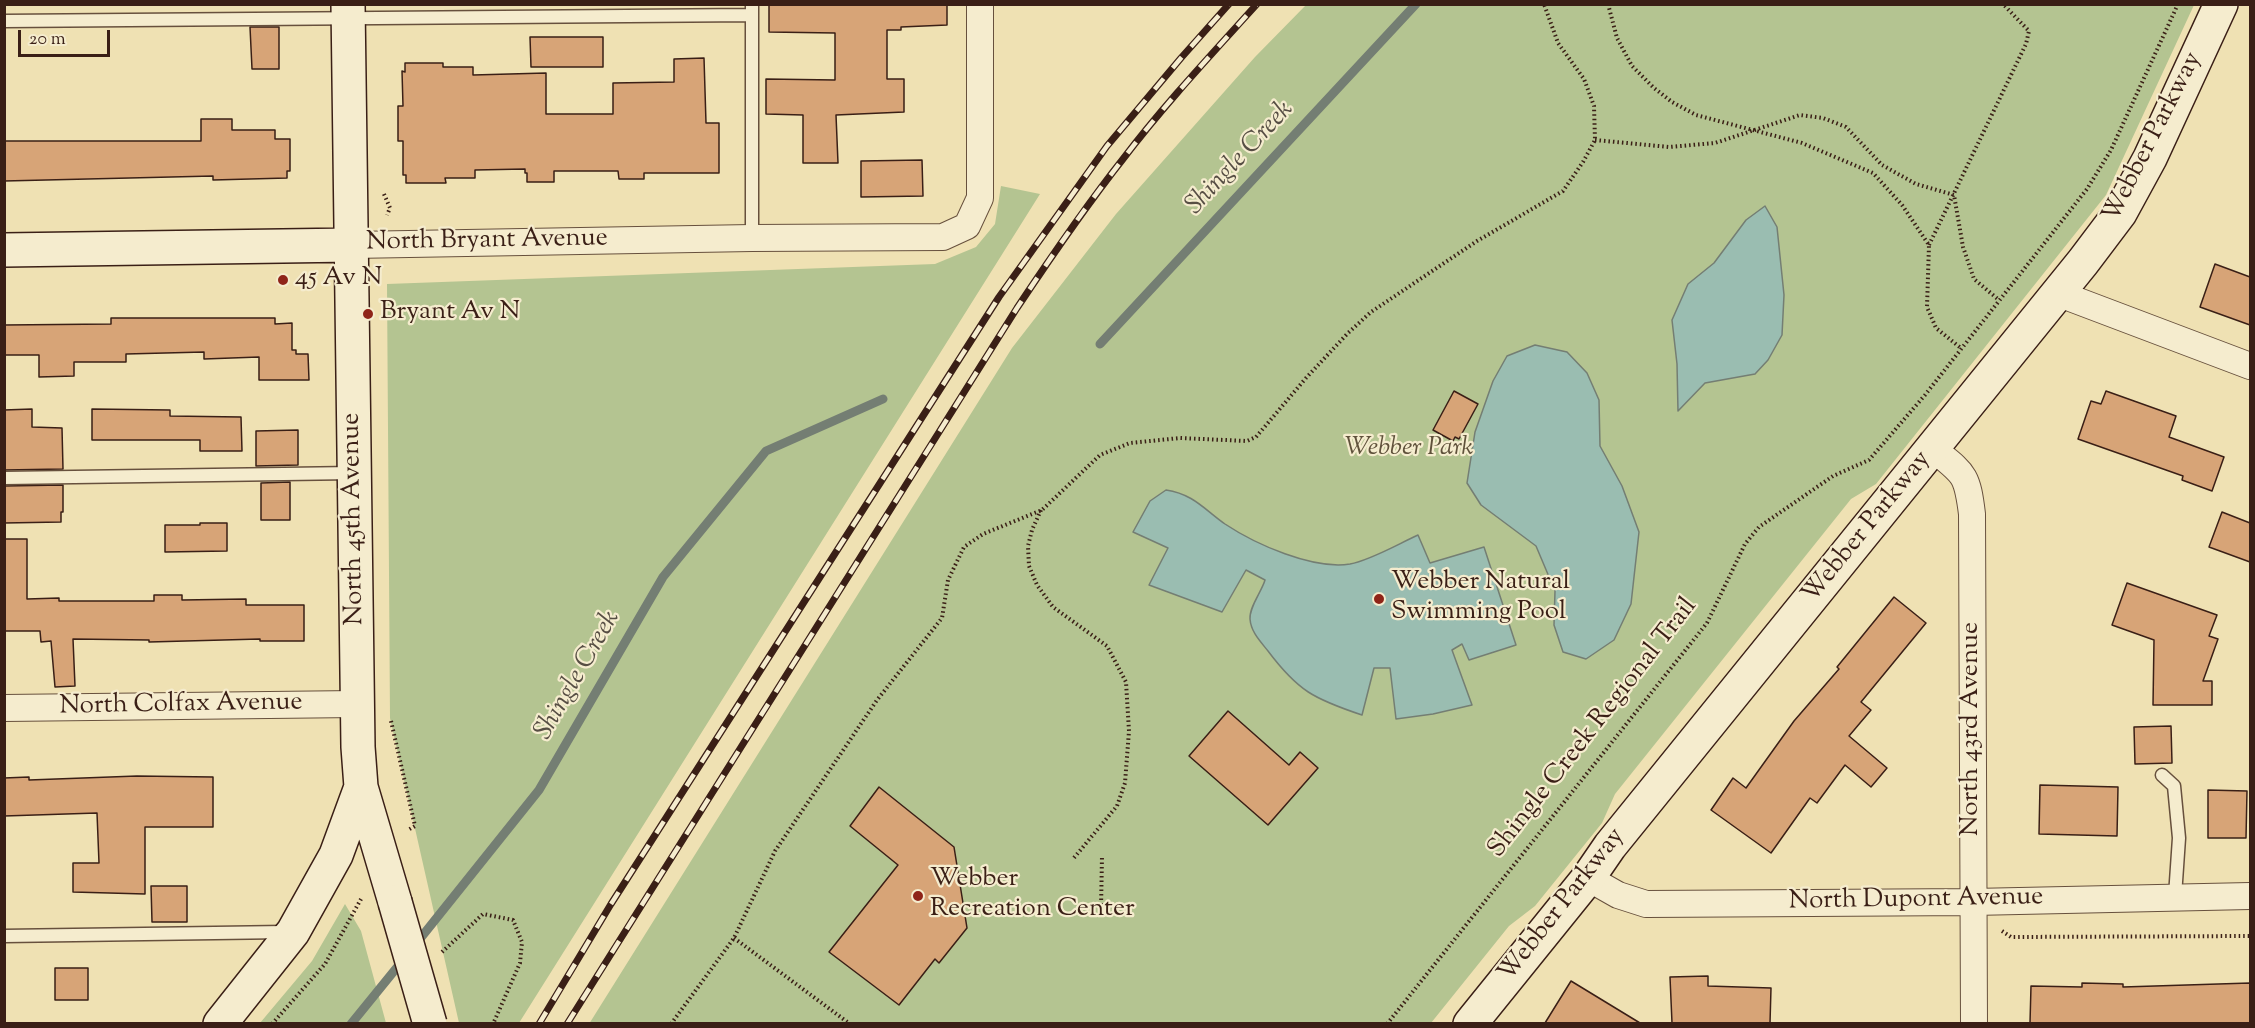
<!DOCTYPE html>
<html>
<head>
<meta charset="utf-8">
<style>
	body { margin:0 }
	#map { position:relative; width:2255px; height:1028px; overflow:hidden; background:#efe1b3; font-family:"Sorts Mill Goudy",serif }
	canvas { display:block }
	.frame { position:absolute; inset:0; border:6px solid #3a1f16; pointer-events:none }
	.scale { position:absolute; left:18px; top:30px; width:92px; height:27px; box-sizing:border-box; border:3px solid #3a1f16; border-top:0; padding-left:8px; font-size:18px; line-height:21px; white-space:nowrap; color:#3a1f16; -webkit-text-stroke:4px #f5ecce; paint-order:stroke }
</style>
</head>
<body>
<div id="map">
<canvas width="2255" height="1028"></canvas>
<div class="frame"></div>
<div class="scale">20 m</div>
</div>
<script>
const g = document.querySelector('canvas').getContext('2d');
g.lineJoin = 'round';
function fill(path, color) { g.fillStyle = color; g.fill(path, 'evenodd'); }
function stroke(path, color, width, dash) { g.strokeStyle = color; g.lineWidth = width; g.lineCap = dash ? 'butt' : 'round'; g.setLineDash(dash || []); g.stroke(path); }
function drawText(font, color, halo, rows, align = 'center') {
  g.font = font + ' "Sorts Mill Goudy",serif'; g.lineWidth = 4.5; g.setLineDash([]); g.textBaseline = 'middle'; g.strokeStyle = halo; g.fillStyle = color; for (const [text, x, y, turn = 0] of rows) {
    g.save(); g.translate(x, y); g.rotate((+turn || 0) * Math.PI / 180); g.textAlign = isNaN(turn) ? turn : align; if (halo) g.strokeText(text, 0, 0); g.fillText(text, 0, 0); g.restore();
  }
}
fill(new Path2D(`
	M 1306,5 L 2194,5 L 2106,195 L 1876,484 L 1851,499 L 1615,794 L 1602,823 L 1535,906 L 1509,926 L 1431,1023 L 589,1024 L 1012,348 L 1116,214 L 1255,57 Z
	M 1001,186 L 1040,194 L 519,1023 L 459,1023 L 390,718 L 387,284 L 935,264 L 976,247 L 995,224 Z
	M 345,904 L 361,931 L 386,1023 L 260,1023 L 312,961 Z`), '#b4c491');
const water = new Path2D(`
	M 1765,206 L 1777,227 L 1784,295 L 1782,335 L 1768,360 L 1755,374 L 1705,383 L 1678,411 L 1677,364 L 1672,320 L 1688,284 L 1714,263 L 1746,220 Z
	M 1535,345 L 1567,352 L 1587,373 L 1599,400 L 1600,446 L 1622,486 L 1639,532 L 1631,604 L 1614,640 L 1586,659 L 1563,652 L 1554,625 L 1555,591 L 1536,546 L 1481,505 L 1467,483 L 1475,432 L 1493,381 L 1507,356 Z
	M 1166,490 C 1193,494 1204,509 1225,524 C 1255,544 1313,570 1350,564 C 1371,560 1398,544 1418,535 L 1430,563 L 1484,547 L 1516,645 L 1469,660 L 1462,644 L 1452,650 L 1472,705 L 1433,714 L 1396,719 L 1390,668 L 1374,668 L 1362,715 C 1314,699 1298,691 1268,651 C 1260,641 1251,632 1250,619 C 1249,607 1262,591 1265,580 L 1246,570 L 1222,612 L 1149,585 L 1168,548 L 1133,532 L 1150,501 Z`);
fill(water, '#9abdb1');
stroke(water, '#747e73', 1.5);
stroke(new Path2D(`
	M 1100,344 L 1416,4
	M 415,945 L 539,790 L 663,577 L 766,451 L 883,399
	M 351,1024 L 403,960`), '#747e73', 9);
const building = new Path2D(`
	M 769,4 L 947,4 L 947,25 L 901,27 L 901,30 L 887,30 L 887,79 L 904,79 L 904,112 L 836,115 L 838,163 L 803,163 L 803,115 L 766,114 L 766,79 L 835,80 L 835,33 L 769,32 Z
	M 250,27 L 279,27 L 279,69 L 252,69 Z
	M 530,37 L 603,37 L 603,67 L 531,67 Z
	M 704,58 L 706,123 L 719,123 L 719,173 L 644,173 L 644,179 L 619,179 L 618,171 L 554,171 L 554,182 L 527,182 L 527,173 L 525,173 L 525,169 L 475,170 L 475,178 L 445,178 L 446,183 L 406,183 L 406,175 L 403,175 L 403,141 L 398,141 L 398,106 L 403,106 L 402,71 L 405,72 L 405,63 L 443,63 L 443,67 L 473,67 L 473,75 L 546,73 L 546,114 L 613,114 L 613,83 L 674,82 L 674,59 Z
	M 201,119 L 232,119 L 232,130 L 275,130 L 275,139 L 290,139 L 290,171 L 287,171 L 287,178 L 213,180 L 213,176 L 4,181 L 4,141 L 201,141 Z
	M 922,160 L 923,196 L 861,197 L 861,161 Z
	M 2215,264 L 2250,277 L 2250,325 L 2200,307 Z
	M 111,318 L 275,318 L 275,324 L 292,323 L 292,350 L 296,350 L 296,354 L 308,354 L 309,380 L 259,380 L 259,357 L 204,359 L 204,352 L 126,354 L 126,362 L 74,362 L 74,376 L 39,377 L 39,355 L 4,355 L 4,325 L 111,324 Z
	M 1454,391 L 1478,404 L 1459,439 L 1455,437 L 1453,441 L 1433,430 Z
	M 2106,391 L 2176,416 L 2169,437 L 2224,457 L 2212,491 L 2182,480 L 2183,476 L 2078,439 L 2091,401 L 2101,404 Z
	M 32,409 L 32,427 L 62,428 L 63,469 L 4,470 L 4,410 Z
	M 92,409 L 170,410 L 170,416 L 241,417 L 242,451 L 200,451 L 200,440 L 92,440 Z
	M 298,430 L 298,465 L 256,466 L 256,431 Z
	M 290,482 L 290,520 L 261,520 L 261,483 Z
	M 63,485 L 63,512 L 61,512 L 61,522 L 4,523 L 4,486 Z
	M 2222,512 L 2250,523 L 2250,562 L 2209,547 Z
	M 200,523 L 227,523 L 227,551 L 165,552 L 165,525 L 200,525 Z
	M 4,539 L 27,539 L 27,599 L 59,598 L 59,601 L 154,601 L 154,595 L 182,595 L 182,600 L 246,599 L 246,605 L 304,605 L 304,641 L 260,641 L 260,639 L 149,642 L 149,640 L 73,639 L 75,686 L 55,687 L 51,641 L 41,642 L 40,631 L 4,631 Z
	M 2127,583 L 2217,615 L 2209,636 L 2218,639 L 2203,681 L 2212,681 L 2212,705 L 2153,705 L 2154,640 L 2112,625 Z
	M 1894,597 L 1926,623 L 1861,702 L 1871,710 L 1849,736 L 1887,768 L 1871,787 L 1845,765 L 1817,803 L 1810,798 L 1771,853 L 1711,810 L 1733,778 L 1746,788 L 1794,721 L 1839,669 L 1837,667 Z
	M 1228,711 L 1289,765 L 1300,752 L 1318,768 L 1268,825 L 1189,756 Z
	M 2171,726 L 2172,763 L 2135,764 L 2134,727 Z
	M 137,776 L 213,777 L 213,827 L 145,827 L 145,894 L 73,892 L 73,863 L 99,863 L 97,813 L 4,816 L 4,778 L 29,777 L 29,780 Z
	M 2040,785 L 2118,787 L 2117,836 L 2039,834 Z
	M 879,787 L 954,847 L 967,928 L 939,963 L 935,959 L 899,1005 L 829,952 L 898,865 L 850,826 Z
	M 2208,790 L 2247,791 L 2246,838 L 2208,838 Z
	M 151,886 L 187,886 L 187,922 L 152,922 Z
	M 55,968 L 88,968 L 88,1000 L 55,1000 Z
	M 1708,976 L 1708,986 L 1771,988 L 1770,1023 L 1672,1023 L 1670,977 Z
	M 1571,981 L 1640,1023 L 1545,1023 Z
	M 2082,983 L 2123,984 L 2123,987 L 2250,983 L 2250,1023 L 2030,1023 L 2031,986 L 2082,987 Z`);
fill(building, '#d7a477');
stroke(building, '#3a1f16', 1.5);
const lane = new Path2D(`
	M 752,4 L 752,238
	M 4,21 L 752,15
	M 4,478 L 354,473
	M 2162,775 L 2174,786 L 2179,838 L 2175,896
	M 4,936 L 285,932`);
const street = new Path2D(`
	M 352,245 L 752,238 L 943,237 L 967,226 L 980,198 L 980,4
	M 2057,293 L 2250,366
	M 1933,449 C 1964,474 1967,473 1972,514 L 1974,1024
	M 4,708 L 357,704
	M 1588,878 L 1618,895 L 1646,904 L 1973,902 L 2250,896`);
const secondary = new Path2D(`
	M 348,4 L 358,747 L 361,787 L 395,902
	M 4,250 L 352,245
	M 220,1024 L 293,932 L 336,855 L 361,787
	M 1470,1024 L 1588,878 L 1610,846 L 2083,262 L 2120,213 L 2150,158 L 2221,4`);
stroke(lane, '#67503d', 15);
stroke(street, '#67503d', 28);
stroke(secondary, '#3a1f16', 36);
stroke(new Path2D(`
	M 1608,4 L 1617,38 L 1632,66 L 1654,88 L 1672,102 L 1696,115 L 1802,143 L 1873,173 L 1902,205 L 1929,245 L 1927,307 L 1936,328 L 1962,349
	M 1595,140 L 1669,147 L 1715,143 L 1800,115 L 1823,118 L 1846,127 L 1882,165 L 1916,184 L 1954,195 L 1963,247 L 1974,279 L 1999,300
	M 384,194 L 390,208 L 387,215
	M 1929,245 L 2026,44 L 2029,31 L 2003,4
	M 1041,510 L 1032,530 L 1028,546 L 1029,566 L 1037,585 L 1053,607 L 1107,646 L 1126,682 L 1129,731 L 1125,783 L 1117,806 L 1073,859
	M 391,721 L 415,826 L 408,830
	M 1101,909 L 1102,856
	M 2002,931 L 2011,937 L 2250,936
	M 734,938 L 850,1024
	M 442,952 L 483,914 L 513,920 L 522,942 L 520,963 L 493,1024
	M 272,1024 L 325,964 L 361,899
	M 671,1024 L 734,938 L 775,851 L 877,700 L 942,618 L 948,580 L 964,547 L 983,534 L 1042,510 L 1100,455 L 1130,443 L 1180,438 L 1247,441 L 1256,437 L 1306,378 L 1348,333 L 1371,312 L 1477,241 L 1563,191 L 1583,162 L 1595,140 L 1594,106 L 1584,79 L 1558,43 L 1544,4
	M 1387,1024 L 1707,623 L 1745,544 L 1759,527 L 1833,476 L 1869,460 L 1925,395 L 2087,189 L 2111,150 L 2178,4`), '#3a1f16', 4, [1.5, 3]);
stroke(lane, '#f5ecce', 12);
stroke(street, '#f5ecce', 26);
stroke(secondary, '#f5ecce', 33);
const rail = new Path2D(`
	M 539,1024 L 611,904 L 999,297 L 1107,146 L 1181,58 L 1229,4
	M 567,1024 L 1017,308 C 1051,257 1085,207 1123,159 C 1164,105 1211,55 1257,4`);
stroke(rail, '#3a1f16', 7);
stroke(rail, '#f5ecce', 4.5, [14]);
const secondaryBridge = new Path2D(`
	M 395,902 L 430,1024`);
stroke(secondaryBridge, '#3a1f16', 36, []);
stroke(secondaryBridge, '#f5ecce', 33);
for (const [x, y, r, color] of [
	[283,280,6,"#8f2418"],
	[368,314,6,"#8f2418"],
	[1379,599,6,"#8f2418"],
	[918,896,6,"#8f2418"]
]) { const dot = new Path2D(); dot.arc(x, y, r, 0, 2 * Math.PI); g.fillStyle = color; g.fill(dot); stroke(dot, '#f5ecce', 2); }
drawText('26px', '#3a1f16', '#f5ecce', [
	["Webber Parkway",2154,138,-63],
	["North Bryant Avenue",487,242,-1],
	["North 45th Avenue",355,519,-91],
	["Webber Parkway",1868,528,-51],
	["North Colfax Avenue",181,706,-1],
	["Shingle Creek Regional Trail",1594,729,-52],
	["North 43rd Avenue",1973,729,-90],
	["North Dupont Avenue",1916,901,-1],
	["Webber Parkway",1563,906,-52]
]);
drawText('26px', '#3a1f16', '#f5ecce', [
	["45 Av N",295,280],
	["Bryant Av N",380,314],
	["Webber Natural",1391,584],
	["Swimming Pool",1391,614],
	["Webber",930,881],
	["Recreation Center",930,911]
], 'left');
drawText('italic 26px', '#5f513b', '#f5ecce', [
	["Webber Park",1409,450]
]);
drawText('italic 27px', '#574e44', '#f5ecce', [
	["Shingle Creek",1241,159,-47],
	["Shingle Creek",579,676,-60]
]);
</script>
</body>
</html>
